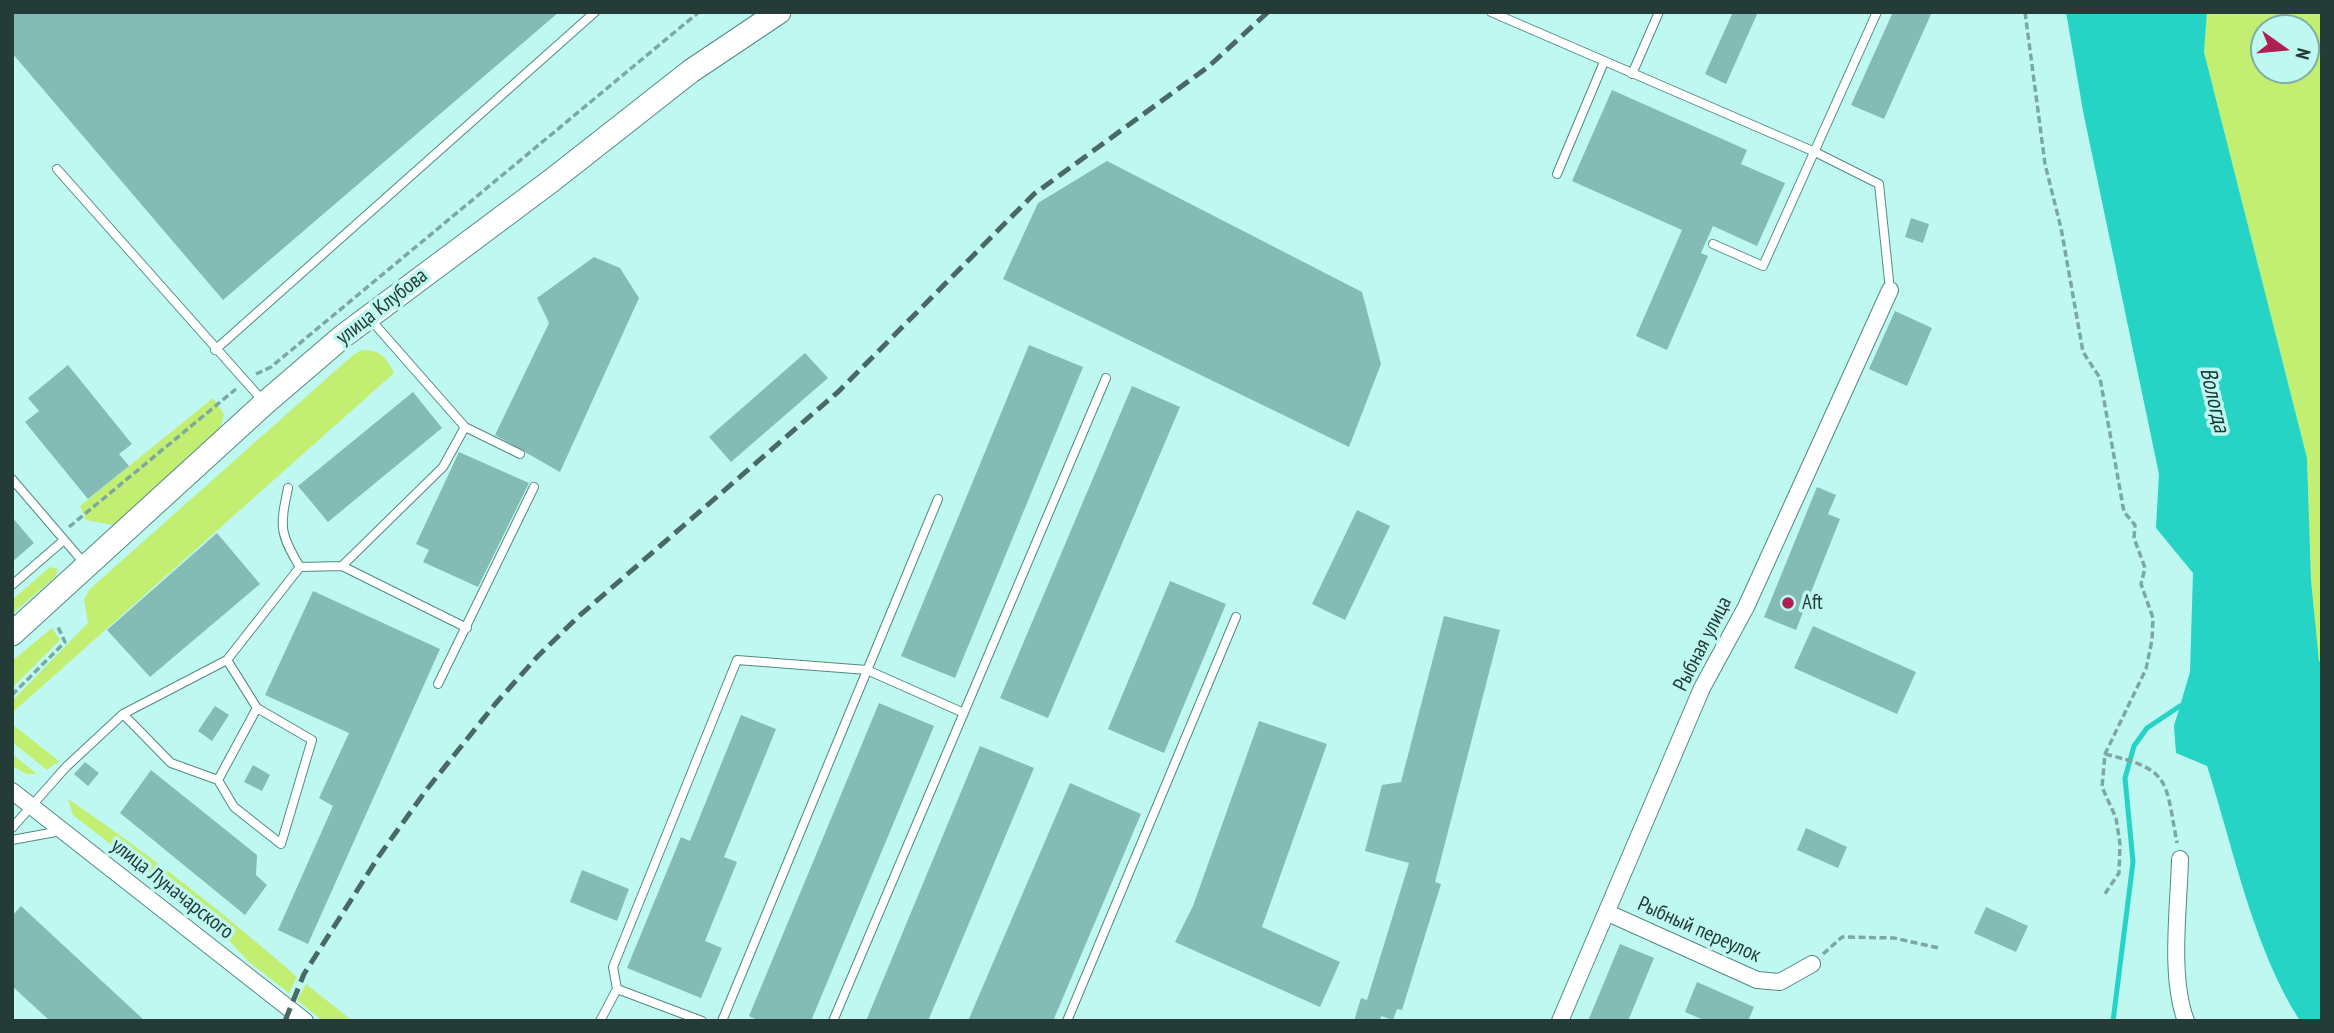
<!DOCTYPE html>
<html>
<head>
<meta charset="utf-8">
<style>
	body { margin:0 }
	#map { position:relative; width:2334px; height:1033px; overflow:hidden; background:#bef8f0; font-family:"PT Sans Narrow",sans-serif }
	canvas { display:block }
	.frame { position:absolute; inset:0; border:14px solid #243b38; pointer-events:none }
	.north { position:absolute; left:2250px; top:14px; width:70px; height:70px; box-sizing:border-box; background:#bef8f0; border:2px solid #80aca6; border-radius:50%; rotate:105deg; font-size:19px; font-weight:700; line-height:28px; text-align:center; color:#243b38 }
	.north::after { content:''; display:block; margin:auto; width:24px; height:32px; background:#af1f53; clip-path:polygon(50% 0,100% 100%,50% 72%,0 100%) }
</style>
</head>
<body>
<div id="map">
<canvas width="2334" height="1033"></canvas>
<div class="frame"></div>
<div class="north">N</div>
</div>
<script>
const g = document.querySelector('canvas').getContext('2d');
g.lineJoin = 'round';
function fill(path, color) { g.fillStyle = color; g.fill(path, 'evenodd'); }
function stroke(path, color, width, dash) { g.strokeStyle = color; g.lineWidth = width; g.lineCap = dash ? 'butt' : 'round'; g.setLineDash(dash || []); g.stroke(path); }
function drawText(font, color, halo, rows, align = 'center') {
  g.font = font + ' "PT Sans Narrow",sans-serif'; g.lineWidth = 7; g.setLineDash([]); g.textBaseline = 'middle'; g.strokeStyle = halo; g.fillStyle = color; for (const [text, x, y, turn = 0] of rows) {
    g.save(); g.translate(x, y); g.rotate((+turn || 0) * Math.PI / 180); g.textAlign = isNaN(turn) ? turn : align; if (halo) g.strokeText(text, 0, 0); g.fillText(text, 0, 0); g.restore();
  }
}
fill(new Path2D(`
	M 2207,12 L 2322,12 L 2322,662 L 2319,661 L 2311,580 L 2307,458 L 2204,52 ZM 2264,28 L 2306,28 L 2306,70 L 2264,70 Z
	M 362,350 C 380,350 386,357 394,373 L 12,713 L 12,701 L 88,623 L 84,599 L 90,589 L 353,355 Z
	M 213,398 L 224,414 L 221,426 L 213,436 L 113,525 L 86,520 L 80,506 Z
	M 50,567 L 58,569 L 55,577 L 12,614 L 12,600 Z
	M 52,628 L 60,640 L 12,688 L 12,661 Z
	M 12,724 L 59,761 L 47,770 L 12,742 Z
	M 12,754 L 37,774 L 27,774 L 12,766 Z
	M 68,799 C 149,854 224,913 297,977 L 289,993 L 249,962 L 213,923 L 73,815 Z
	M 306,984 L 350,1019 L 352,1021 L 323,1021 L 297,1000 Z`), '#c2ee72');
fill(new Path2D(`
	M 2066,12 L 2207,12 L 2204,52 L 2307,458 L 2311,580 L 2319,661 L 2322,662 L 2322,1021 L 2300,1021 C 2252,945 2234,850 2207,766 L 2176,753 L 2174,726 L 2190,672 L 2193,573 L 2156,528 L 2159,474 L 2083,111 Z`), '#25d4c5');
stroke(new Path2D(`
	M 2113,1021 L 2133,862 L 2125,778 L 2134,746 L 2147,728 L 2180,706`), '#25d4c5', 5);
fill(new Path2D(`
	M 12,12 L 559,12 L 223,300 L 12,53 Z
	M 1733,12 L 1758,12 L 1726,84 L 1705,74 Z
	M 1893,12 L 1932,12 L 1884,119 L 1851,105 Z
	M 1612,90 L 1747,150 L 1741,164 L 1785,183 L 1757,246 L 1713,226 L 1701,253 L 1708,256 L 1667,350 L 1636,336 L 1682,230 L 1572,181 Z
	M 1107,161 L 1362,292 L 1381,364 L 1349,447 L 1003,279 L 1038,203 Z
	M 1911,218 L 1929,224 L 1923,243 L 1905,237 Z
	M 594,257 L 620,268 L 639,298 L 560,472 L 495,435 L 549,323 L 537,298 Z
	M 1895,311 L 1932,328 L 1907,386 L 1869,369 Z
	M 1029,345 L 1083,367 L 955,678 L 901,656 Z
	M 805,353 L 828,378 L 731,462 L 709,437 Z
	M 68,365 L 132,444 L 119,454 L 129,466 L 88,499 L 25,422 L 39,411 L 28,398 Z
	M 1132,386 L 1180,407 L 1048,718 L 1000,698 Z
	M 413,392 L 442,428 L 328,522 L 298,486 Z
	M 459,452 L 529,483 L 478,587 L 423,562 L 429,550 L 416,544 Z
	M 1817,487 L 1836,495 L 1828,514 L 1840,519 L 1796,630 L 1764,617 Z
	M 1357,510 L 1390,526 L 1345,620 L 1312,604 Z
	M 12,517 L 34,543 L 12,562 Z
	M 217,533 L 260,584 L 150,677 L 107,630 Z
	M 1170,581 L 1226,604 L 1164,753 L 1108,729 Z
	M 313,591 L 440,649 L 308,944 L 278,930 L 333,806 L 319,798 L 349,733 L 265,695 Z
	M 1444,616 L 1500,630 L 1435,882 L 1441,884 L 1402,1010 L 1397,1009 L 1393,1020 L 1381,1016 L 1380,1021 L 1354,1021 L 1361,998 L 1367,1000 L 1409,863 L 1365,851 L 1382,785 L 1401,782 Z
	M 1813,626 L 1916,672 L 1897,714 L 1794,668 Z
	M 879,703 L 934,726 L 811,1021 L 759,1021 L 749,1016 Z
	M 215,706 L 229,715 L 212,741 L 198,731 Z
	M 741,715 L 776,729 L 724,857 L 737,862 L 705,941 L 722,948 L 701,998 L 627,968 L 681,837 L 690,841 Z
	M 1259,721 L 1327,744 L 1262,927 L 1340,962 L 1320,1007 L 1175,942 L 1193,906 Z
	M 980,746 L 1034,768 L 928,1021 L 866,1021 Z
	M 85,762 L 99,773 L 88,786 L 74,774 Z
	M 253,765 L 270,775 L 262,791 L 244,782 Z
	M 151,770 L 257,855 L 256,875 L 267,885 L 245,915 L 120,813 Z
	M 1070,783 L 1141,814 L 1053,1021 L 968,1021 Z
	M 1806,828 L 1847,847 L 1838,868 L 1797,850 Z
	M 582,870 L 629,889 L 617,921 L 570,902 Z
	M 21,906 L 145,1021 L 50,1021 L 12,986 L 12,916 Z
	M 1986,907 L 2028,926 L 2016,952 L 1974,933 Z
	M 1620,944 L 1654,958 L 1628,1021 L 1588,1021 Z
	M 1697,982 L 1754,1007 L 1748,1021 L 1706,1021 L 1685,1012 Z`), '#84bcb5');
const service = new Path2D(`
	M 1491,12 L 1815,152 L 1879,184 L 1890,290
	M 1632,74 L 1659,12
	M 57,169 L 263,401
	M 1557,174 L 1604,62
	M 1713,244 L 1763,266 L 1877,12
	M 215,350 L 595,12
	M 465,427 L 520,454
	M 12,479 L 84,563
	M 342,566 L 467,628
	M 300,567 L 342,566 L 443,467 L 465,427 L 371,320
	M 12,585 L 64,540
	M 438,684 L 534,487
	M 123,714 L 171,763 L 218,780 L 257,708 L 227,660
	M 218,780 L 234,807 L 281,844 L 312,740 L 257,708
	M 12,828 L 66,767 L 123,714 L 227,660 L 300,567 C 279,533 280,526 288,488
	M 12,840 L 61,831
	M 617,989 L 613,967 L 737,660 L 867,670 L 964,713
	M 600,1021 L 617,989 L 702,1021
	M 722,1021 L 938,499
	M 833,1021 L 1106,378
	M 1067,1021 L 1236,617`);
const minor = new Path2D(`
	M 12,791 L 305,1021
	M 2180,859 C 2179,907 2169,976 2186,1021
	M 1608,913 L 1757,980 L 1780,982 L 1812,964
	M 1560,1021 L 1702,688 L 1746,607 L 1890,290`);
const secondary = new Path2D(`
	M 12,634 L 265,403 L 342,337 L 551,181 L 691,71 L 779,12`);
stroke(service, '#538a83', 10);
stroke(minor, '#538a83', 18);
stroke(secondary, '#538a83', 25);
stroke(new Path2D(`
	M 2025,12 L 2045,164 L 2061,228 L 2083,352 L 2100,378 L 2124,512 L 2135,525 L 2134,538 L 2145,568 L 2141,584 L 2153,618 L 2152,640 L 2146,669 L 2105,754 L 2102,787 L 2116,818 L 2120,844 L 2119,873 L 2104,895
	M 256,374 L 271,367 L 699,12
	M 69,527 L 236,389
	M 12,695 L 65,642 L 58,627
	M 2105,754 C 2171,770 2165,779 2177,843
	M 1823,954 L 1842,937 L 1894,938 L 1939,948`), '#7da8a2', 3.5, [7, 3.5]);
stroke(service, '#fff', 8);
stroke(minor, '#fff', 16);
stroke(secondary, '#fff', 23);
stroke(new Path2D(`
	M 285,1021 L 304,974 L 379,856 L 427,789 L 496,703 L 538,656 L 579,616 L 838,392 L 1034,194 L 1208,67 L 1268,12`), '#4a6965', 5, [14, 7]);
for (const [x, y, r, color] of [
	[1788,603,7,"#af1f53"]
]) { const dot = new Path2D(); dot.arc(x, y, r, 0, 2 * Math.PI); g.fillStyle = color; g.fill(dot); stroke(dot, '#bef8f0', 2.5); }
drawText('21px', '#243b38', '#bef8f0', [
	["улица Клубова",382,307,-38],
	["Рыбная улица",1703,644,-63],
	["улица Луначарского",172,889,38],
	["Рыбный переулок",1699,930,24]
]);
drawText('21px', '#243b38', '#bef8f0', [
	["Aft",1802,603]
], 'left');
drawText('italic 23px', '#183835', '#bef8f0', [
	["Вологда",2214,400,77]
]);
</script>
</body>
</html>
